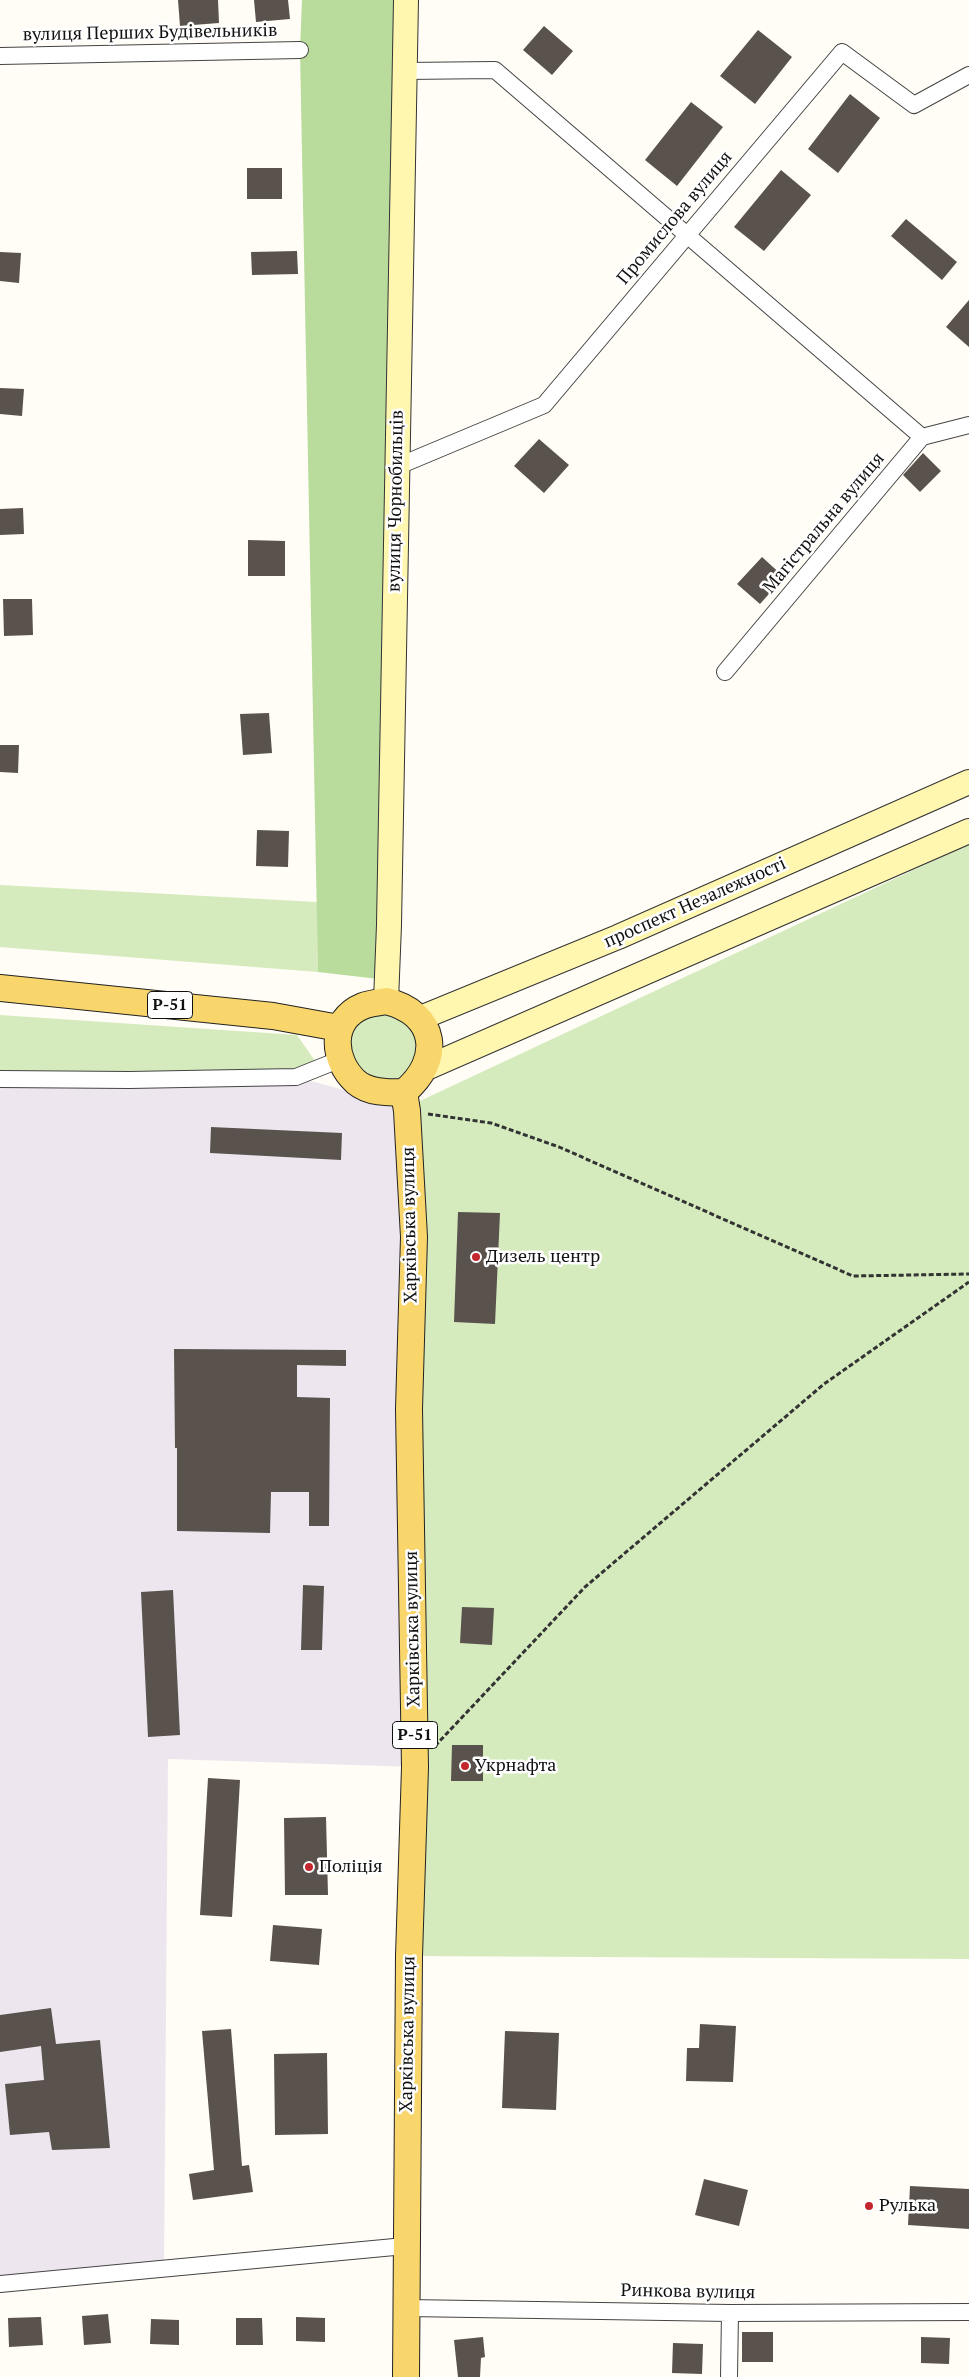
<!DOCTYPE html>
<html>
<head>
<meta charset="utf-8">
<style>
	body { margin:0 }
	canvas { display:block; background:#fffdf5 }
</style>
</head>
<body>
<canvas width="969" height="2377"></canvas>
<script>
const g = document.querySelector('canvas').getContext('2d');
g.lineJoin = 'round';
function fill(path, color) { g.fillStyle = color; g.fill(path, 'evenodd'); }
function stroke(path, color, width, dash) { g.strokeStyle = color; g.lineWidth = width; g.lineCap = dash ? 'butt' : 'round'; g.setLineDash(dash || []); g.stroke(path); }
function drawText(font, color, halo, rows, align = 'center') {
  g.font = font + ' "PT Serif",serif'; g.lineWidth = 5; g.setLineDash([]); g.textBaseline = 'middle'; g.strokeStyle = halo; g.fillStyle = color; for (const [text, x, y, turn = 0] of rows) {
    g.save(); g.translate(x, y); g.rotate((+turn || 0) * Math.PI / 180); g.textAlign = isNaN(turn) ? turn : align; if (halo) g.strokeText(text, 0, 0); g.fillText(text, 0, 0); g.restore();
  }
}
fill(new Path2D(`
	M 296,1077 L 407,1107 L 415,1767 L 168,1759 L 164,2268 L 0,2284 L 0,1079 Z`), '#eee6ef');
fill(new Path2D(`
	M 969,844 L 969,1959 L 409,1956 L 407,1107 Z
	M 0,885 L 317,902 L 318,972 L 0,947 Z
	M 363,1006 L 416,1014 L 417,1082 L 369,1089 L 338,1037 Z
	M 0,1015 L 297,1035 L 320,1068 L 296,1077 L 0,1079 Z`), '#d5ebbd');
fill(new Path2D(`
	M 302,0 L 406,0 L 387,980 L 318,972 L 300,50 Z`), '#b9dc9c');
fill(new Path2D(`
	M 178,0 L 218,0 L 219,23 L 180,26 Z
	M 254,0 L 288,0 L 290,19 L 256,22 Z
	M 544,26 L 573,51 L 552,75 L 523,50 Z
	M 758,30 L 792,57 L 755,104 L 720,76 Z
	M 850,94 L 880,118 L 838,173 L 808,149 Z
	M 691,102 L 723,127 L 677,186 L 645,160 Z
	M 247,168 L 282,168 L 282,199 L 247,199 Z
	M 781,170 L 811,195 L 764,251 L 734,227 Z
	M 906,219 L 957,262 L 942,280 L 891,236 Z
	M 297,251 L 298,274 L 252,275 L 251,252 Z
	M 0,252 L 21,253 L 19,283 L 0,281 Z
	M 969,300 L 969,347 L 946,327 Z
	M 0,388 L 24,389 L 22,416 L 0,414 Z
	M 539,439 L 569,465 L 544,493 L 514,466 Z
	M 923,453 L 941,471 L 920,492 L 903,475 Z
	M 23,508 L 24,534 L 0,535 L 0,509 Z
	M 248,540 L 285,541 L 285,576 L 248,576 Z
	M 762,557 L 784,577 L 760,604 L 737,584 Z
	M 3,599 L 32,599 L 33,635 L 4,636 Z
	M 269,713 L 272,753 L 243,755 L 240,714 Z
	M 0,745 L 19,745 L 18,773 L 0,772 Z
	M 257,830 L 289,831 L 288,867 L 256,866 Z
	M 211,1127 L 342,1133 L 341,1160 L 210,1153 Z
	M 458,1212 L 500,1213 L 495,1324 L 454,1322 Z
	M 174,1349 L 346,1350 L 346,1366 L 297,1365 L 297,1397 L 330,1398 L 329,1526 L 309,1526 L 309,1492 L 271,1492 L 270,1533 L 177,1531 L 177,1448 L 175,1448 Z
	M 303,1585 L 324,1586 L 322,1650 L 301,1650 Z
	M 173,1590 L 180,1735 L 148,1737 L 141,1592 Z
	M 462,1607 L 494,1608 L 492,1645 L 460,1643 Z
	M 452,1745 L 483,1745 L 483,1781 L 451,1781 Z
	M 208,1778 L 240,1780 L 232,1917 L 200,1915 Z
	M 326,1817 L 328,1895 L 285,1895 L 284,1818 Z
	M 273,1925 L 322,1929 L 319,1965 L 270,1961 Z
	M 51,2008 L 56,2044 L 100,2040 L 110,2148 L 52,2150 L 49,2132 L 10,2135 L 5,2084 L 44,2080 L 41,2046 L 0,2052 L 0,2015 Z
	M 700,2024 L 736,2026 L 733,2082 L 686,2081 L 687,2048 L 699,2048 Z
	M 231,2029 L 242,2166 L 249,2165 L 253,2192 L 193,2200 L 189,2174 L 214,2170 L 202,2031 Z
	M 505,2031 L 559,2033 L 556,2110 L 502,2108 Z
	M 327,2053 L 328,2134 L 275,2135 L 274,2054 Z
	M 704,2179 L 748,2190 L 739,2226 L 695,2215 Z
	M 910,2186 L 969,2189 L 969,2229 L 908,2225 Z
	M 108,2314 L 111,2343 L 84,2345 L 82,2316 Z
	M 41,2317 L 43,2345 L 9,2347 L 8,2318 Z
	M 296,2317 L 325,2318 L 325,2342 L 296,2341 Z
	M 236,2318 L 262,2318 L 263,2345 L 236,2345 Z
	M 151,2319 L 179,2320 L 179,2345 L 150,2344 Z
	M 742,2332 L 773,2332 L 773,2362 L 742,2362 Z
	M 483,2337 L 485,2357 L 481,2358 L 480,2377 L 458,2377 L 454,2340 Z
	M 921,2337 L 950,2338 L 949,2364 L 921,2363 Z
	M 673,2343 L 703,2344 L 702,2374 L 672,2373 Z`), '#5a524d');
const street = new Path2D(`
	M 0,56 L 300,50
	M 405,71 L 495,70 L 922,437
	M 396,467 L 544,405 L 842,52 L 914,105 L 969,75
	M 725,672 L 922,437 L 969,425
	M 0,1079 L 129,1080 L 296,1077 L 341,1059
	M 0,2284 L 405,2246
	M 407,2308 L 730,2313 L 969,2312
	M 729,2377 L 730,2313`);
const secondary = new Path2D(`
	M 386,1001 L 389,925 L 406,0
	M 418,1019 L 618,937 L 969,782
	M 424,1069 L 969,831`);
const primary = new Path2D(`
	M 0,988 L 273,1016 L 339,1028
	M 386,1001 C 437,1013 443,1060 404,1092 C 388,1093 369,1093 356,1082 C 332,1060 329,1020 363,1006 C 370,1003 378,1003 386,1001 Z
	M 404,1092 L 407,1111 L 414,1237 L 409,1409 L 415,1767 L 409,1956 L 406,2377`);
stroke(street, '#444', 18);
stroke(secondary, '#333', 26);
stroke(primary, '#222', 28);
stroke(new Path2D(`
	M 428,1114 L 491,1123 L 559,1147 L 853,1276 L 969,1274
	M 435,1746 L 585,1587 L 824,1384 L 969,1282`), '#333', 3, [5, 2.5]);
stroke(street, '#fff', 16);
stroke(secondary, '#fff6b0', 24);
stroke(primary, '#f9d66b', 26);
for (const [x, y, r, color] of [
	[476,1257,5,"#c4262e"],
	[465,1766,5,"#c4262e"],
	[309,1867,5,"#c4262e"],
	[869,2206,5,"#c4262e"]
]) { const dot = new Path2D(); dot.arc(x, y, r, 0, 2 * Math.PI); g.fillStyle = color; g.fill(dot); stroke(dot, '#fff', 2); }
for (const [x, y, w] of [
	[170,1005,45],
	[415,1735,45]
]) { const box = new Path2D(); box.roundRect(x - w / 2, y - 13.5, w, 27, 4); g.fillStyle = '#fff'; g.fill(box); stroke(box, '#111', 1); }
drawText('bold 16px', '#111', null, [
	["Р-51",170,1005],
	["Р-51",415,1735]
]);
drawText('18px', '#111', '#fff', [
	["вулиця Перших Будівельників",150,33,-1],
	["Промислова вулиця",675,218,-50],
	["вулиця Чорнобильців",396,501,-89],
	["Магістральна вулиця",824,523,-50],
	["проспект Незалежності",695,903,-24],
	["Харківська вулиця",410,1225,-91],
	["Харківська вулиця",413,1629,-91],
	["Харківська вулиця",408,2034,-89],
	["Ринкова вулиця",688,2292,1]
]);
drawText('18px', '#111', '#fff', [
	["Дизель центр",486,1257],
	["Укрнафта",475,1766],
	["Поліція",319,1867],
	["Рулька",879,2206]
], 'left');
</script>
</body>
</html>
